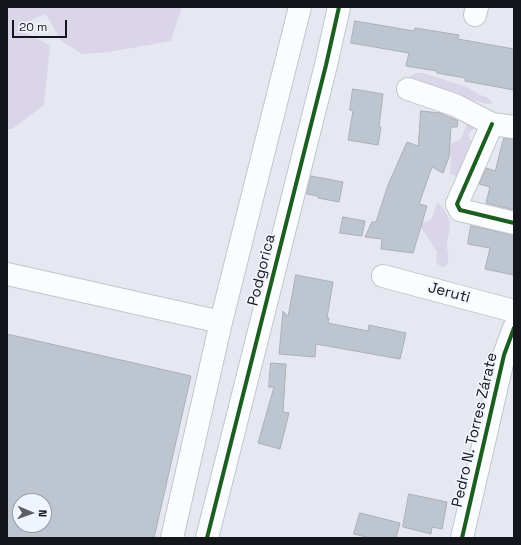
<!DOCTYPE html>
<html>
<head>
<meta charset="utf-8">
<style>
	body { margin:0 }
	#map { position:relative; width:521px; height:545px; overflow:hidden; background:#e5e8f0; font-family:"Space Grotesk",sans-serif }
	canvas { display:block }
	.frame { position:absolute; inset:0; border:8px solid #14161b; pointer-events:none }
	.north { position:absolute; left:12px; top:493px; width:40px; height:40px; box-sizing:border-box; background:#f0f4fd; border:1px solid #989ba3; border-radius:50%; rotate:92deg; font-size:11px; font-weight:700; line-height:16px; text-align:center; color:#14161b }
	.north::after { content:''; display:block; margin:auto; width:14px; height:18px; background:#5d6066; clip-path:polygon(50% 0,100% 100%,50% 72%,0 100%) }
	.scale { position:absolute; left:12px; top:20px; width:55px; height:18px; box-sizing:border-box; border:2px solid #14161b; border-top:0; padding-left:5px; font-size:12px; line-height:14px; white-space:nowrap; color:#14161b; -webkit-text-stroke:3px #f0f4fd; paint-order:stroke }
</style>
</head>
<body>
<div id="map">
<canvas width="521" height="545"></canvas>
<div class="frame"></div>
<div class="north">N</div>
<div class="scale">20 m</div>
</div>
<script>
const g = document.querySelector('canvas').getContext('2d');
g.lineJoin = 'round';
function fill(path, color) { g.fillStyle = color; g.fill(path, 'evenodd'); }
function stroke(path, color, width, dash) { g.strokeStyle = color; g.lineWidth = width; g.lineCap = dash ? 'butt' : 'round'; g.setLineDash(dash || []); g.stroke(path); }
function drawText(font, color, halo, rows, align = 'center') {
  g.font = font + ' "Space Grotesk",sans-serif'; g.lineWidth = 3.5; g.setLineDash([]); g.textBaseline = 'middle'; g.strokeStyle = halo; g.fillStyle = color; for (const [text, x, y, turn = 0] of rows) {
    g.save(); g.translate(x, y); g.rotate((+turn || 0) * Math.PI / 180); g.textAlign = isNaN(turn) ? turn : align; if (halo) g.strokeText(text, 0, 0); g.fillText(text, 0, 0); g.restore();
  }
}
fill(new Path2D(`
	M 7,7 L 182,7 L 171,41 L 109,52 L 82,54 L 61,41 L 46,14 L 26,22 L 20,30 L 50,45 L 44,105 L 12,129 L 7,129 Z
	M 416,73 L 423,73 L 467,87 L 480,95 L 487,97 L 493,103 L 486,104 L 414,83 L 410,77 Z
	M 468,121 L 476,127 L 470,132 L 468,136 L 475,146 L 457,176 L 450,174 L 451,156 L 448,153 L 447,146 L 461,139 Z
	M 437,203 C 444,205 450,219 450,226 C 450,232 447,237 447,242 C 446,251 451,257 446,266 L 442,267 L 436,263 L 437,252 L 422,229 L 419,227 L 422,222 L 426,222 L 432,218 Z`), '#dbd5ea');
const building = new Path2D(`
	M 355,21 L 414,31 L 415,28 L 459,35 L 458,39 L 514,49 L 514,90 L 465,81 L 465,78 L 437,73 L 437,71 L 406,66 L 409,53 L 351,43 Z
	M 353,89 L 383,94 L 379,127 L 381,127 L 378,145 L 348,140 L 353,111 L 350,110 Z
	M 421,111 L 440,113 L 458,121 L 457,127 L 451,127 L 449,157 L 443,173 L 432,167 L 419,204 L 427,206 L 413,253 L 381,249 L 382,239 L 365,237 L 372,222 L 376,222 L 388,185 L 407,142 L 418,146 Z
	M 504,138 L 514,139 L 514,210 L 486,203 L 490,187 L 479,184 L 486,168 L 495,171 Z
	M 311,176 L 343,182 L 339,202 L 318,198 L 318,196 L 307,194 Z
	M 343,217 L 365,221 L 362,236 L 340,233 Z
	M 471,226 L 514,235 L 514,275 L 485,269 L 490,248 L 468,244 Z
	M 296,275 L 333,282 L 327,318 L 329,318 L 328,323 L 368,331 L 369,325 L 406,333 L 400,359 L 316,344 L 315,357 L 279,354 L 283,311 L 288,316 Z
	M 7,334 L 191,376 L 154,538 L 7,538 ZM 20,501 L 44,501 L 44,525 L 20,525 Z
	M 271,363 L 286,364 L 283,412 L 289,413 L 280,449 L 258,443 L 274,387 L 269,387 Z
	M 409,494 L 447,502 L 442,529 L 432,527 L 431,534 L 403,527 Z
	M 360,513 L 400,523 L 396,538 L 370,538 L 354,534 Z`);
fill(building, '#bdc6d0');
stroke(building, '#abafb4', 1);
const minor = new Path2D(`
	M 475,15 L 477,7
	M 408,89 L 455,105 L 492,124 L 514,127
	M 492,124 L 457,204 L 460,210 L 514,223
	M 7,274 L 221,322
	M 383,276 L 514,311
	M 172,538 L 221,322 L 300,7
	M 207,538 L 326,65 L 339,7
	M 462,538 L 504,355 L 514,328`);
stroke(minor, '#c2c5cc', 24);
stroke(minor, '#fbfcfd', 22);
stroke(new Path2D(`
	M 492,124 L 457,204 L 460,210 L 514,223
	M 207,538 L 326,65 L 339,7
	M 462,538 L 504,355 L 514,328`), '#1b5e20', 4);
drawText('15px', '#14161b', '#f0f4fd', [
	["Podgorica",262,270,-76],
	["Jeruti",449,293,15],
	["Pedro N. Torres Zárate",475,430,-77]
]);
</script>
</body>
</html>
